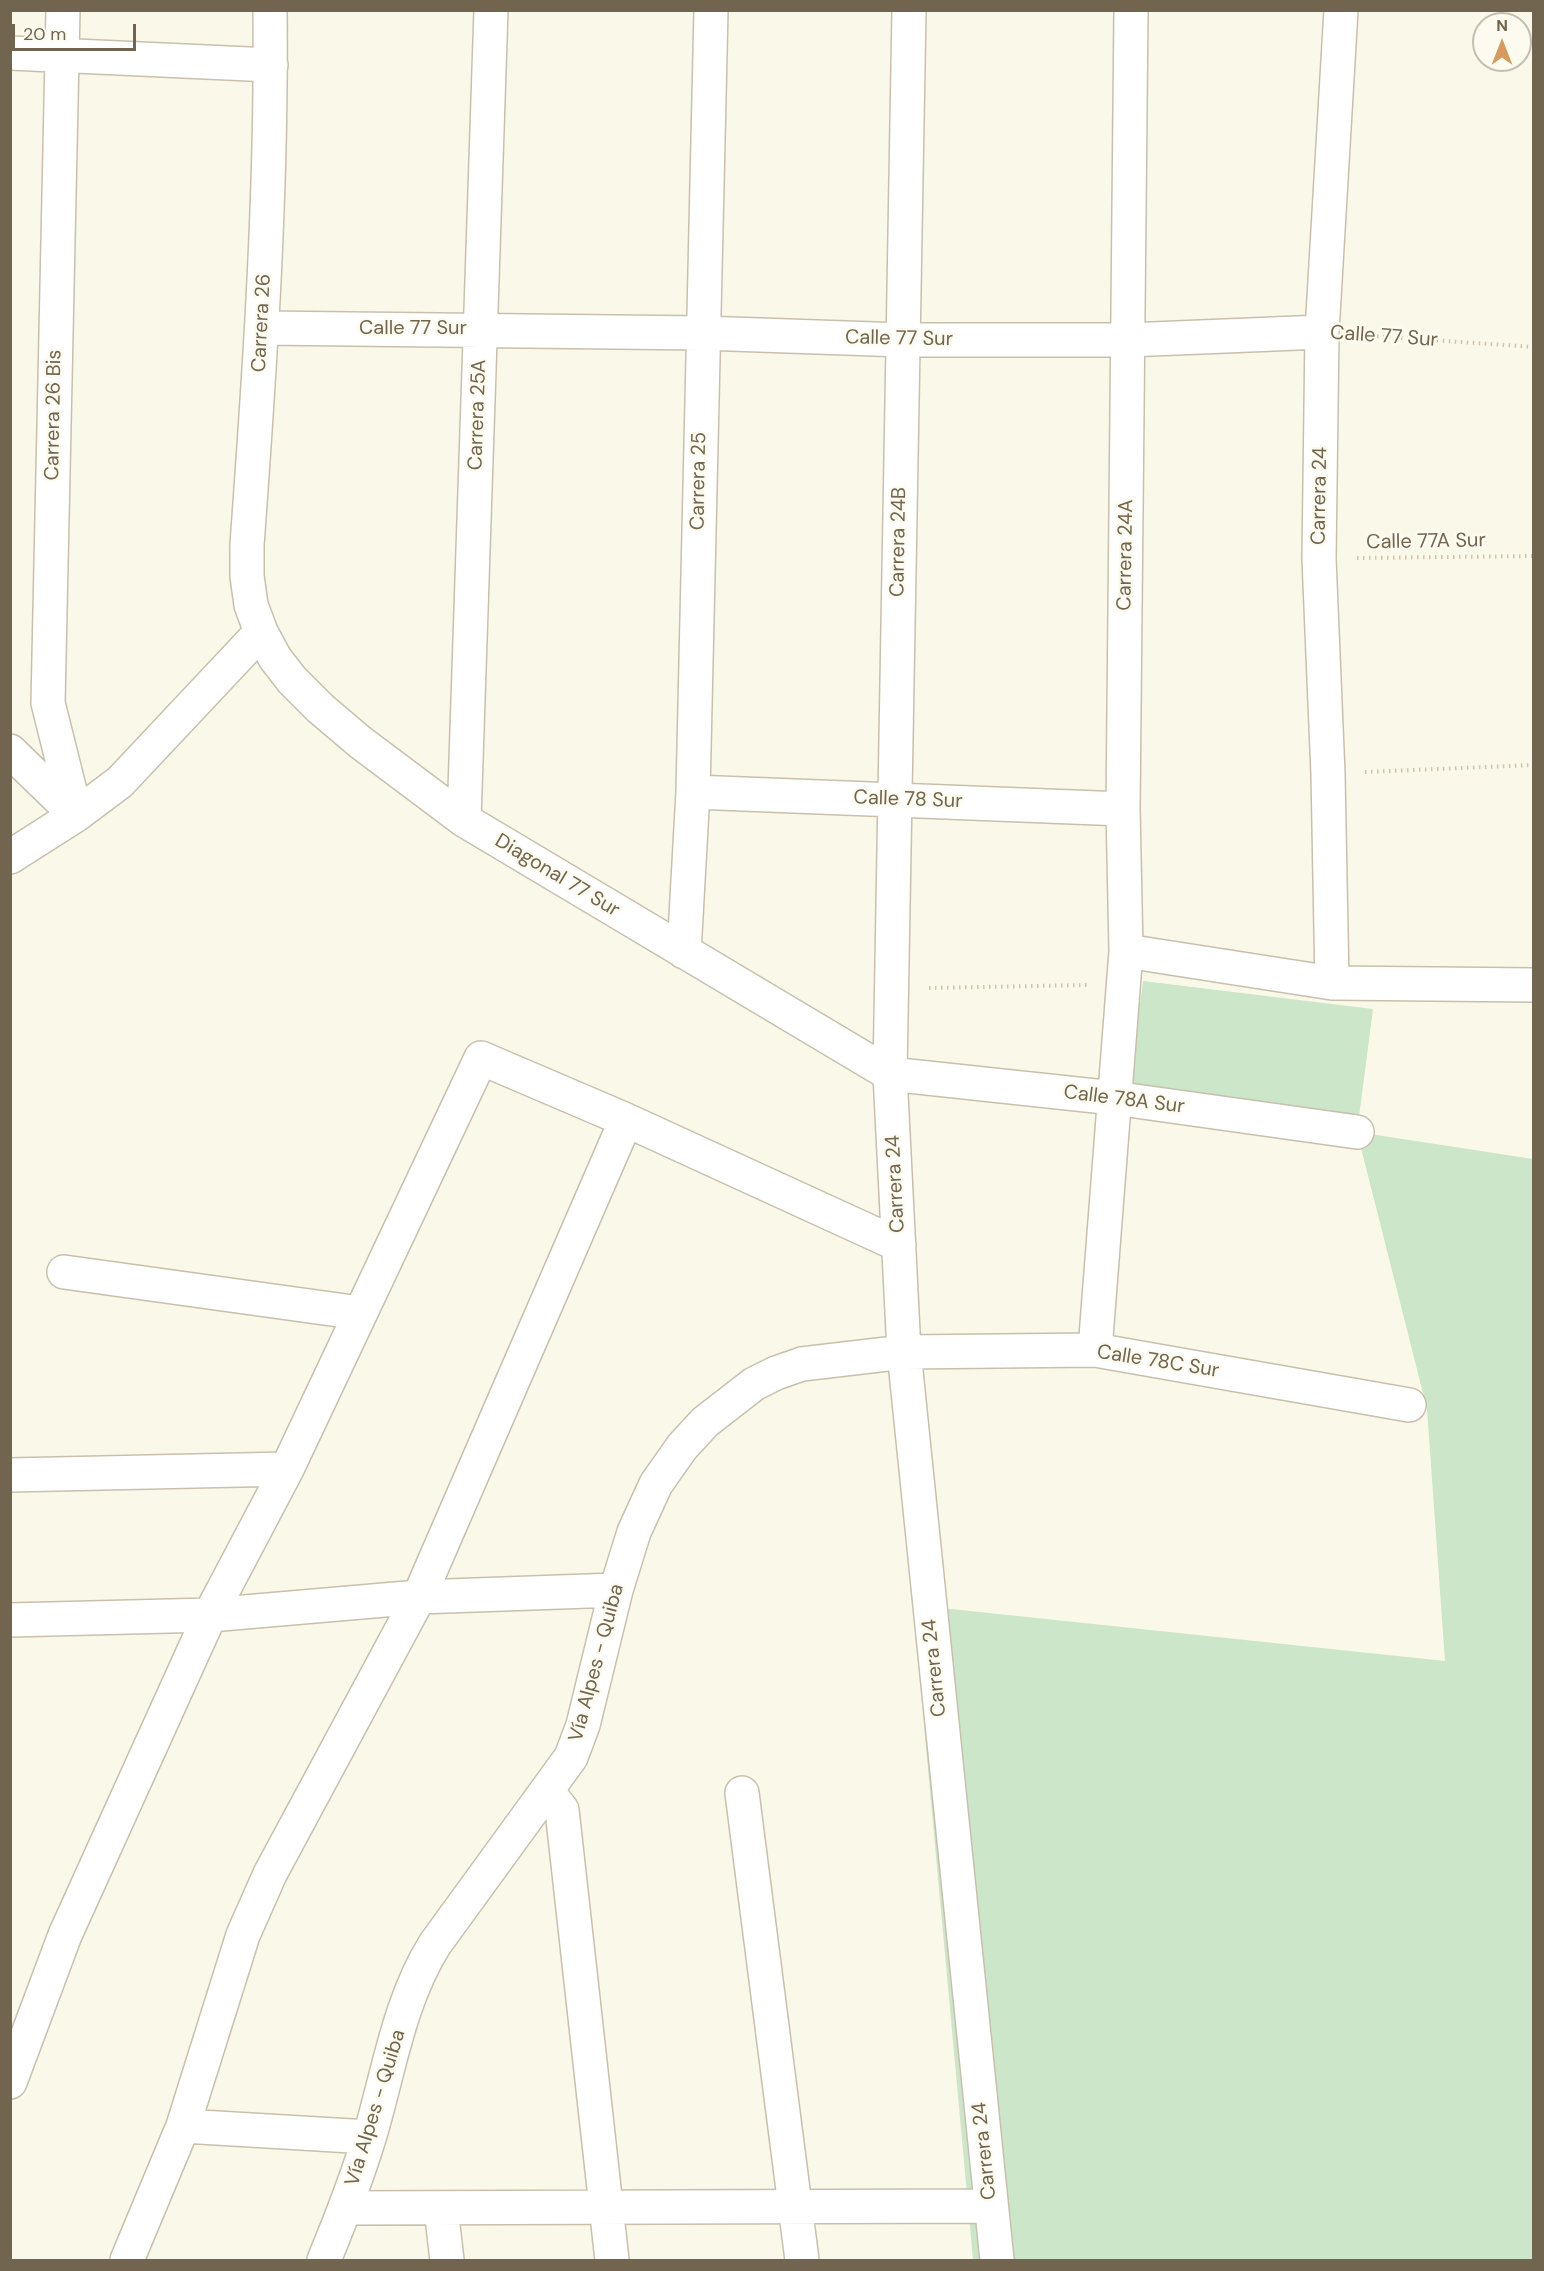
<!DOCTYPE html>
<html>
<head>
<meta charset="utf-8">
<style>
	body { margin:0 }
	#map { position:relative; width:1544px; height:2271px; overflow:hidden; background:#faf8e9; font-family:"DM Sans",sans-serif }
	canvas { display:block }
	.frame { position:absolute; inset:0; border:12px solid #71654f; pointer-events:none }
	.north { position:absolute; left:1472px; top:12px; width:60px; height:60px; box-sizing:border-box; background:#fdfbef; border:2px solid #c5bfaf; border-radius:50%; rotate:0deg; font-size:16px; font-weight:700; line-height:24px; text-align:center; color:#71654f }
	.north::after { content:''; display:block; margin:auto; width:21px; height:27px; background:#d59a5c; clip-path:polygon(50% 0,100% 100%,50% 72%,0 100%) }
	.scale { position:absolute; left:12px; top:24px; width:124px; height:27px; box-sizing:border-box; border:3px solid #71654f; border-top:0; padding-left:8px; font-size:18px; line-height:21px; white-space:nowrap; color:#71654f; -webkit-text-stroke:4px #fdfbef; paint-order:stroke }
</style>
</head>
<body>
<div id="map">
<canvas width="1544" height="2271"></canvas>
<div class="frame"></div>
<div class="north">N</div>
<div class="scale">20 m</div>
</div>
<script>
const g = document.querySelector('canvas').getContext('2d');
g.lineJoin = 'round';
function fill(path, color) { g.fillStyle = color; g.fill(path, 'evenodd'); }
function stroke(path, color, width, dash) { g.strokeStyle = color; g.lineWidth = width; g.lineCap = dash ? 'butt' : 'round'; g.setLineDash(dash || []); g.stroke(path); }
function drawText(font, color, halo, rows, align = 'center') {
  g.font = font + ' "DM Sans",sans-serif'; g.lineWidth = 5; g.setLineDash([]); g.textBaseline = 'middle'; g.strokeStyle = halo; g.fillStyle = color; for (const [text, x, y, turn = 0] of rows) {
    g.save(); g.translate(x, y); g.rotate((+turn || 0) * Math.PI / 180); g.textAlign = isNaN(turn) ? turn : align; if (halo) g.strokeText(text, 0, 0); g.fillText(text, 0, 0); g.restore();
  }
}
fill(new Path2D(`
	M 1143,981 L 1373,1009 L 1357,1132 L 1533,1159 L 1533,2260 L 973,2260 L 913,1605 L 1445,1661 L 1427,1409 L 1357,1132 L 1128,1100 Z`), '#cce6c9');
const minor = new Path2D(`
	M 63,10 L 48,703 L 76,815
	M 270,10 C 272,189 260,367 247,545 L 247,576 L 251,605 L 261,632 L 275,658 L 292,680 L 320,708 L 360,742 L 464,820 L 890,1074 L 1114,1098 L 1357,1132
	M 909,10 L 890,1074 L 904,1352 L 997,2260
	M 10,53 L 271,65
	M 263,328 L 702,333 L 903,340 L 1128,340 L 1322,332
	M 10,751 L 76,815
	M 693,792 L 1123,809
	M 464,820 L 491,10
	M 10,857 L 76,815 L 120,782 L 261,632
	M 1126,951 L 1332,983 L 1534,985
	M 684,952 L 693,792 L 711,10
	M 1332,983 L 1328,774 L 1319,559 L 1322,332 L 1341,10
	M 64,1272 L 360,1313
	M 1095,1350 L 1126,951 L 1123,809 L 1131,10
	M 10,1475 L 287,1469
	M 10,1620 L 210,1615 L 419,1597 L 616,1590
	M 548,1792 L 562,1810 L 612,2260
	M 742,1793 L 802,2260
	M 10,2082 L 65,1935 L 210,1615 L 287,1469 L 481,1058 L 626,1120 L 899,1245
	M 183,2126 L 369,2137
	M 345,2208 L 991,2206
	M 441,2209 L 447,2260
	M 127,2260 L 183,2126 L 243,1935 L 270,1874 L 419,1597 L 626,1120
	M 324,2260 C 341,2219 357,2178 370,2135 C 389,2071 399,2001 435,1944 L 571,1757 L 583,1725 L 616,1590 L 634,1532 L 656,1484 L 682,1447 L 705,1422 L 754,1384 L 776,1373 L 802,1364 L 904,1352 L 1095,1350 L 1409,1405`);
stroke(minor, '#c8c0ad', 36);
stroke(new Path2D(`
	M 1534,303 L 1534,389
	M 1359,335 L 1534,347
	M 1357,558 L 1534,556
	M 1365,772 L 1534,765
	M 929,988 L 1087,985`), '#d1c3a7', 4, [1.5, 4.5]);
stroke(minor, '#fff', 33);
drawText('20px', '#71654f', '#fdfbef', [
	["Carrera 26",262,323,-87],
	["Calle 77 Sur",413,329],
	["Calle 77 Sur",1384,337,4],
	["Calle 77 Sur",899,339,1],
	["Carrera 26 Bis",54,415,-89],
	["Carrera 25A",478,415,-88],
	["Carrera 25",699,481,-89],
	["Carrera 24",1320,496,-89],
	["Carrera 24B",899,542,-89],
	["Calle 77A Sur",1426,542,-1],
	["Carrera 24A",1126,555,-89],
	["Calle 78 Sur",908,800,2],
	["Diagonal 77 Sur",557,876,31],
	["Calle 78A Sur",1124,1100,7],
	["Carrera 24",896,1184,-93],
	["Calle 78C Sur",1158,1362,9],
	["Vía Alpes - Quiba",597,1663,-75],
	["Carrera 24",935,1668,-96],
	["Vía Alpes - Quiba",376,2108,-73],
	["Carrera 24",985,2151,-96]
]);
</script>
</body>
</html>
